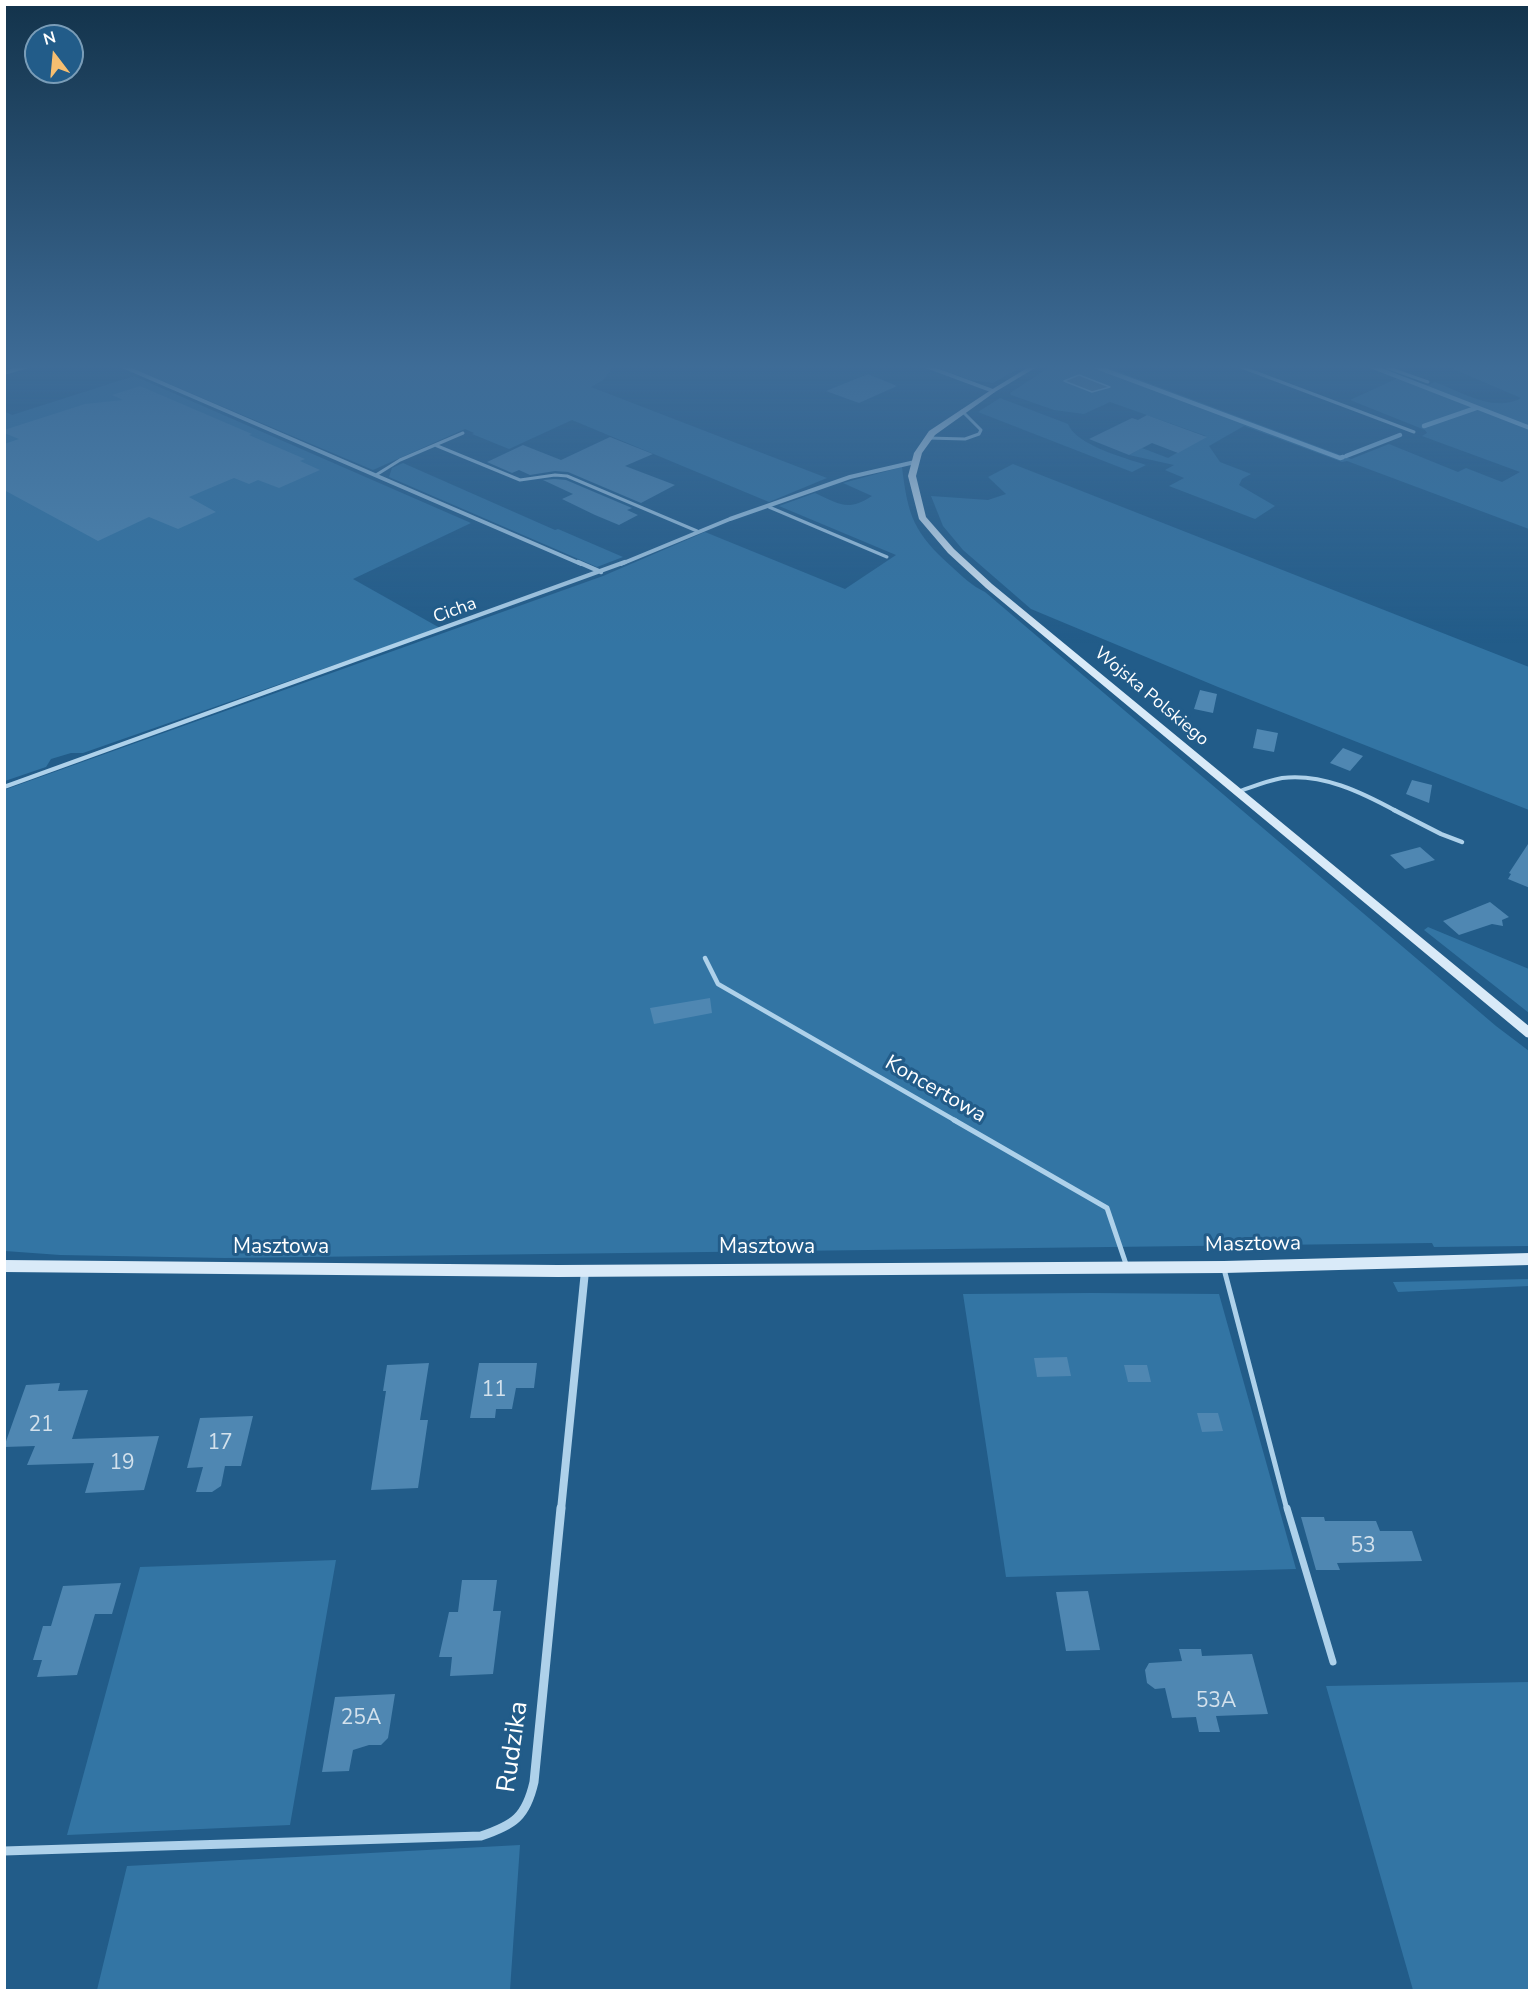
<!DOCTYPE html>
<html>
<head>
<meta charset="utf-8">
<style>
	body { margin:0 }
	#map { position:relative; width:1534px; height:1995px; overflow:hidden; background:#225c89; font-family:"Nunito Sans",sans-serif }
	canvas { display:block }
	.frame { position:absolute; inset:0; border:6px solid #fff; pointer-events:none }
	.north { position:absolute; left:24px; top:24px; width:60px; height:60px; box-sizing:border-box; background:#225c89; border:2px solid #7a9db8; border-radius:50%; rotate:344deg; font-size:16px; font-weight:700; line-height:24px; text-align:center; color:#fff }
	.north::after { content:''; display:block; margin:auto; width:21px; height:27px; background:#f6be70; clip-path:polygon(50% 0,100% 100%,50% 72%,0 100%) }
</style>
</head>
<body>
<div id="map">
<canvas width="1534" height="1995"></canvas>
<div class="frame"></div>
<div class="north">N</div>
</div>
<script>
const g = document.querySelector('canvas').getContext('2d');
g.lineJoin = 'round';
function fill(path, color) { g.fillStyle = color; g.fill(path, 'evenodd'); }
function stroke(path, color, width, dash) { g.strokeStyle = color; g.lineWidth = width; g.lineCap = dash ? 'butt' : 'round'; g.setLineDash(dash || []); g.stroke(path); }
function drawText(font, color, halo, rows, align = 'center') {
  g.font = font + ' "Nunito Sans",sans-serif'; g.lineWidth = 6; g.setLineDash([]); g.textBaseline = 'middle'; g.strokeStyle = halo; g.fillStyle = color; for (const [text, x, y, turn = 0] of rows) {
    g.save(); g.translate(x, y); g.rotate((+turn || 0) * Math.PI / 180); g.textAlign = isNaN(turn) ? turn : align; if (halo) g.strokeText(text, 0, 0); g.fillText(text, 0, 0); g.restore();
  }
}
fill(new Path2D(`
	M 124,365 L 615,365 L 603,380 L 591,387 L 827,478 L 769,502 L 572,420 L 509,449 L 472,434 L 474,433 L 465,429 L 373,470 Z
	M 930,365 L 1007,365 L 1018,369 L 993,383 L 970,380 Z
	M 1053,365 L 1101,365 L 1351,459 L 1389,444 L 1458,472 L 1466,468 L 1502,482 L 1520,472 L 1422,436 L 1427,433 L 1425,430 L 1350,400 L 1398,378 L 1428,385 L 1435,382 C 1462,392 1494,413 1521,398 L 1444,365 L 1529,365 L 1529,529 L 1347,461 L 1342,462 L 1244,426 L 1209,446 L 1220,462 L 1251,474 L 1242,479 L 1239,485 L 1275,506 L 1255,519 L 1169,486 L 1184,478 L 1165,470 L 1174,465 L 1129,455 L 1142,448 L 1168,458 L 1206,436 L 1110,402 L 1084,414 L 1054,410 L 1011,395 L 1010,393 Z
	M 134,376 L 471,523 L 353,579 L 440,628 L 83,753 L 71,753 L 51,759 L 46,767 L 5,781 L 4,411 L 12,415 Z
	M 1000,398 L 1068,424 C 1076,445 1125,458 1146,465 L 1132,472 L 978,412 Z
	M 403,463 L 555,530 L 558,529 L 623,557 L 597,567 L 389,477 L 392,468 Z
	M 1013,464 L 1529,667 L 1529,810 L 1218,687 L 1031,609 L 963,550 L 943,526 L 931,496 L 988,500 L 1006,494 L 988,477 Z
	M 902,467 C 908,517 914,533 952,567 C 963,577 972,586 985,592 L 1496,1026 L 1529,1051 L 1529,1246 L 1434,1247 L 1432,1243 L 225,1258 L 60,1255 L 5,1251 L 4,790 L 603,576 L 705,532 L 845,589 L 896,555 L 779,506 L 815,493 C 840,504 847,512 872,496 L 843,483 Z
	M 1428,927 L 1529,969 L 1529,1013 L 1424,930 Z
	M 1529,1279 L 1529,1286 L 1398,1292 L 1393,1282 Z
	M 1091,1293 L 1219,1294 L 1296,1569 L 1006,1577 L 963,1294 Z
	M 336,1560 L 290,1825 L 67,1835 L 140,1567 Z
	M 1529,1682 L 1529,1990 L 1413,1990 L 1326,1686 Z
	M 520,1845 L 510,1990 L 97,1990 L 127,1866 Z`), '#3375a4');
const water = new Path2D(`
	M 1079,375 L 1110,387 L 1092,392 L 1064,381 Z`);
fill(water, '#587f9e');
stroke(water, '#a2cdeb', 1.5);
stroke(new Path2D(`
	M 1091,365 L 1340,458 L 1343,457
	M 1368,365 L 1530,428
	M 1424,426 L 1476,408
	M 1346,456 L 1400,435`), '#a2cdeb', 4.5);
fill(new Path2D(`
	M 868,374 L 897,386 L 859,403 L 826,391 Z
	M 140,386 L 252,434 L 249,435 L 305,459 L 300,461 L 320,470 L 279,488 L 258,480 L 249,484 L 234,478 L 189,497 L 216,512 L 178,529 L 149,517 L 98,541 L 4,490 L 4,444 L 19,439 L 4,433 L 4,430 L 85,404 L 123,400 L 112,395 Z
	M 1147,415 L 1174,425 L 1207,437 L 1178,453 L 1152,443 L 1129,455 L 1089,439 L 1132,418 L 1138,420 Z
	M 610,437 L 653,454 L 625,466 L 675,485 L 641,503 L 568,472 L 555,471 L 530,475 L 519,470 L 512,473 L 487,462 L 523,445 L 561,460 Z
	M 555,479 L 566,480 L 632,508 L 627,510 L 638,515 L 619,525 L 595,515 L 562,499 L 573,494 L 543,480 Z
	M 1200,690 L 1217,694 L 1213,713 L 1194,709 Z
	M 1257,729 L 1278,733 L 1274,752 L 1253,748 Z
	M 1343,748 L 1363,756 L 1350,771 L 1330,763 Z
	M 1412,780 L 1432,785 L 1429,803 L 1406,794 Z
	M 1530,841 L 1530,888 L 1508,879 L 1511,874 L 1509,873 Z
	M 1420,847 L 1435,860 L 1405,869 L 1390,855 Z
	M 1490,902 L 1509,917 L 1502,920 L 1503,926 L 1492,924 L 1459,935 L 1443,921 Z
	M 710,998 L 712,1013 L 654,1024 L 650,1008 Z
	M 1067,1357 L 1071,1376 L 1037,1377 L 1034,1358 Z
	M 429,1363 L 420,1420 L 428,1420 L 418,1488 L 371,1490 L 386,1391 L 383,1391 L 387,1365 Z
	M 479,1363 L 537,1363 L 534,1388 L 516,1388 L 512,1409 L 496,1409 L 495,1418 L 470,1418 Z
	M 1124,1365 L 1147,1365 L 1151,1382 L 1128,1382 Z
	M 60,1383 L 58,1391 L 88,1390 L 72,1439 L 159,1436 L 144,1490 L 85,1493 L 94,1463 L 27,1465 L 35,1446 L 4,1447 L 26,1385 Z
	M 1197,1413 L 1218,1413 L 1223,1431 L 1202,1432 Z
	M 253,1416 L 241,1466 L 225,1466 L 221,1486 L 212,1492 L 196,1492 L 203,1467 L 187,1468 L 200,1418 Z
	M 1301,1517 L 1324,1517 L 1325,1521 L 1376,1521 L 1380,1531 L 1412,1531 L 1422,1561 L 1337,1563 L 1340,1570 L 1316,1570 Z
	M 462,1580 L 497,1580 L 493,1611 L 501,1611 L 493,1674 L 450,1676 L 452,1657 L 439,1657 L 449,1612 L 458,1612 Z
	M 121,1583 L 112,1614 L 95,1614 L 77,1675 L 37,1677 L 42,1660 L 33,1660 L 43,1626 L 51,1626 L 63,1586 Z
	M 1088,1591 L 1100,1650 L 1066,1651 L 1056,1592 Z
	M 1179,1649 L 1201,1649 L 1202,1656 L 1252,1654 L 1268,1714 L 1216,1716 L 1220,1732 L 1199,1732 L 1196,1717 L 1172,1718 L 1165,1688 L 1155,1689 L 1147,1683 L 1145,1670 L 1149,1663 L 1182,1661 Z
	M 395,1694 L 388,1738 L 381,1745 L 369,1745 L 353,1750 L 349,1771 L 322,1772 L 335,1697 Z`), '#4f87b2');
stroke(new Path2D(`
	M 1236,365 L 1414,432
	M 1380,365 L 1428,382
	M 928,438 L 965,439 L 979,434 L 981,430 L 962,411
	M 435,445 L 520,480 L 555,475 L 567,476 L 697,531
	M 376,475 L 400,460 L 463,433
	M 769,507 L 887,557`), '#aed1ea', 3);
stroke(new Path2D(`
	M 1237,792 C 1252,787 1266,781 1282,778 C 1322,773 1361,792 1396,811`), '#aed1ea', 4);
stroke(new Path2D(`
	M 1394,810 L 1441,834 L 1462,842
	M 705,958 L 718,984 L 956,1121`), '#aed1ea', 4.5);
stroke(new Path2D(`
	M 954,1120 L 1107,1208 L 1127,1267
	M 1224,1269 L 1287,1510`), '#aed1ea', 5);
stroke(new Path2D(`
	M 1287,1508 L 1333,1662`), '#aed1ea', 7);
stroke(new Path2D(`
	M 120,365 L 581,564
	M 923,365 L 993,391
	M 4,373 L 31,365
	M 621,564 L 730,519 L 850,477 L 915,462`), '#aed1ea', 4);
stroke(new Path2D(`
	M 578,562 L 601,572
	M 4,787 L 625,562`), '#aed1ea', 4.5);
stroke(new Path2D(`
	M 561,1510 L 585,1271`), '#aed1ea', 8);
stroke(new Path2D(`
	M 4,1851 L 481,1836 C 514,1825 526,1817 534,1782 L 561,1508`), '#aed1ea', 9);
fill(new Path2D(`
	M 1032,365 L 1040,365 L 995,392 L 935,435 L 922,453 L 916,476 L 926,517 L 954,549 L 992,584 L 1530,1027 L 1530,1038 L 1526,1037 L 986,588 L 948,553 L 919,519 L 908,476 L 914,453 L 929,431 L 991,390 Z
	M 1530,1253 L 1530,1265 L 1224,1273 L 558,1277 L 4,1272 L 4,1260 L 558,1265 L 1224,1261 Z`), '#d9eaf8');
const sky = g.createLinearGradient(0, 0, 0, 644);
sky.addColorStop(0, '#13334b');
sky.addColorStop(0.57, '#3e6c97');
sky.addColorStop(1, '#3e6c9700');
g.fillStyle = sky;
g.fillRect(0, 0, 1534, 644);
drawText('18px', '#fff', '#225c89', [
	["Cicha",455,611,-20],
	["Wojska Polskiego",1151,697,40]
]);
drawText('21px', '#fff', '#225c89', [
	["Koncertowa",935,1090,30],
	["Masztowa",1253,1245,-1],
	["Masztowa",281,1248],
	["Masztowa",767,1248]
]);
drawText('21px', '#d3e1ec', null, [
	["11",494,1391],
	["21",41,1426],
	["17",220,1444],
	["19",122,1464],
	["53",1363,1547],
	["53A",1216,1702],
	["25A",361,1719]
]);
drawText('26px', '#fff', '#225c89', [
	["Rudzika",514,1747,-82]
]);
</script>
</body>
</html>
